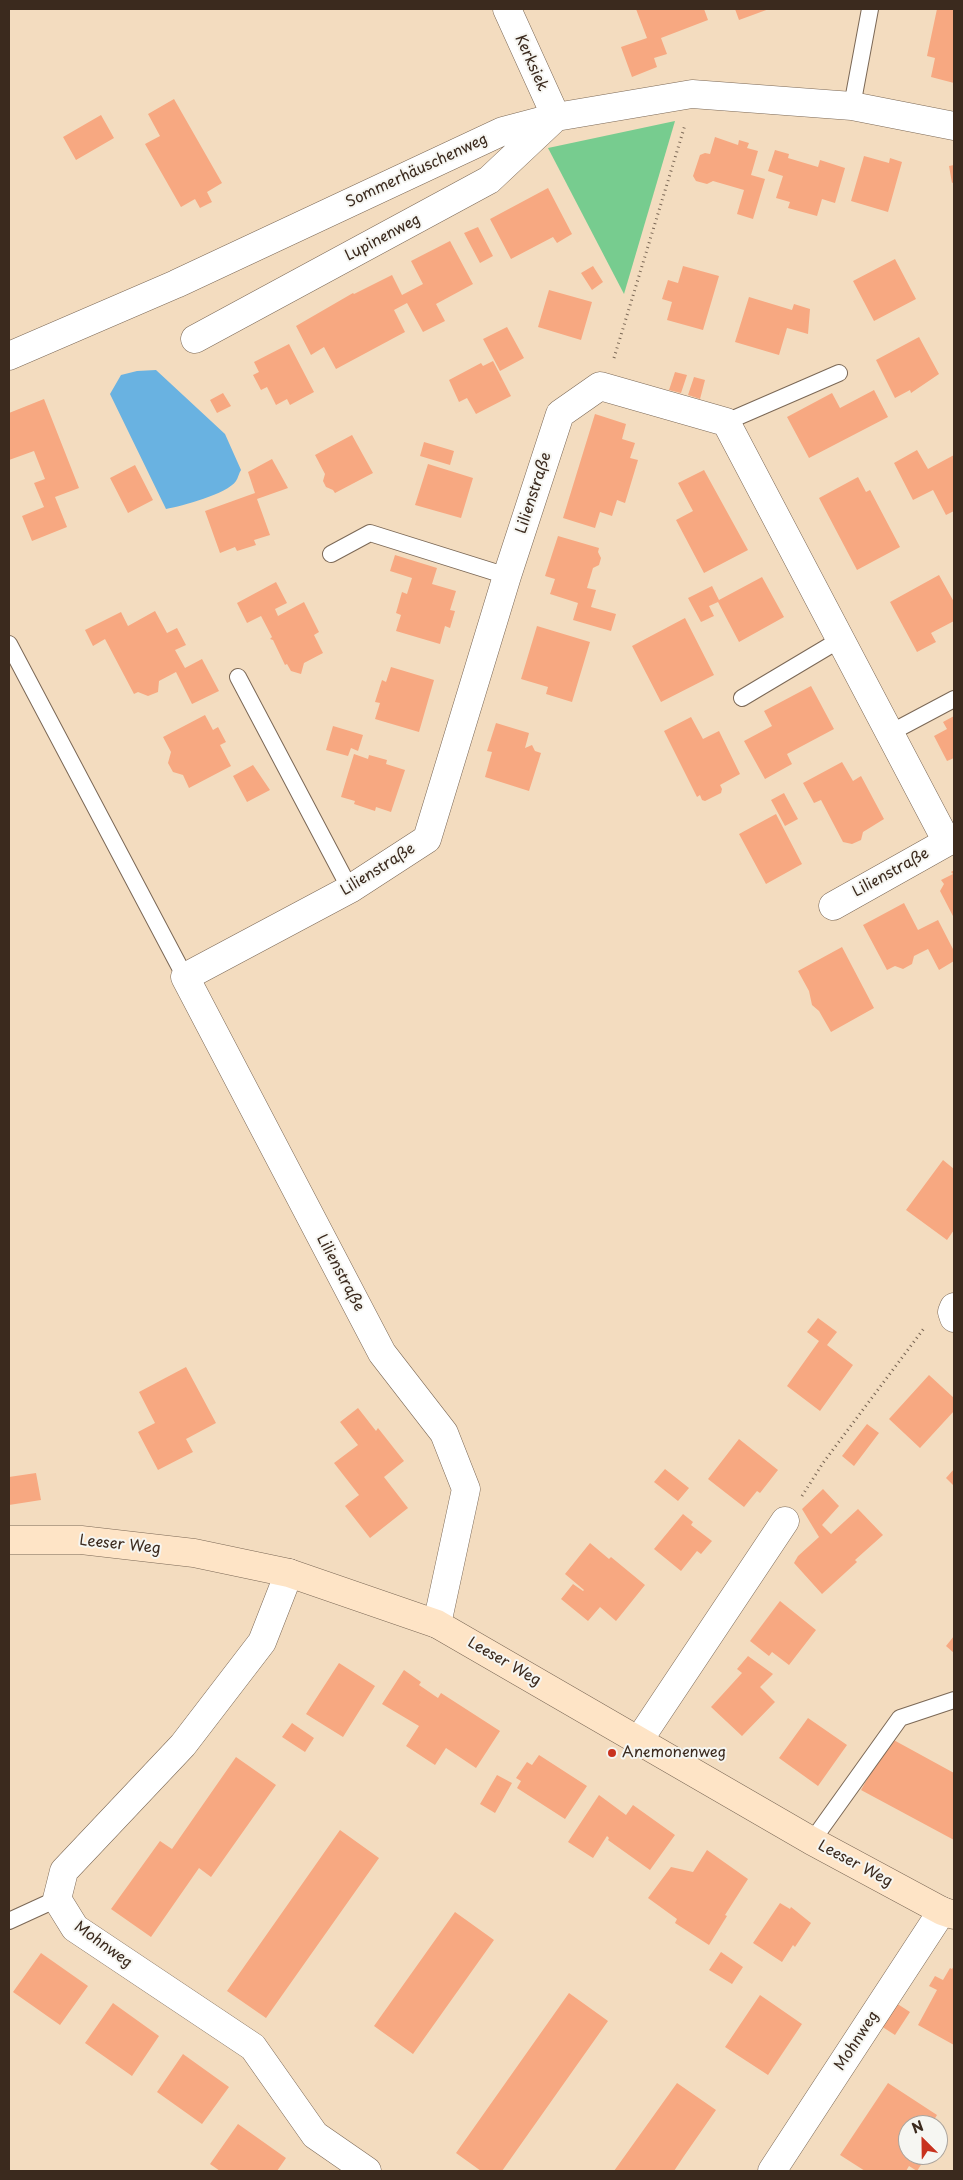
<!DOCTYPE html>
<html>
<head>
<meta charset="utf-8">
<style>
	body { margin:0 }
	#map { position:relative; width:963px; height:2180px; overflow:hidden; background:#f3dcbf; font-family:"Playpen Sans",sans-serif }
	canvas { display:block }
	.frame { position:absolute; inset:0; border:10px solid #3b2a1e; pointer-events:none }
	.north { position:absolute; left:898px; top:2115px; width:50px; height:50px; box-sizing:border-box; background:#f6f6f2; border:1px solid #aba49d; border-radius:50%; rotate:337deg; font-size:14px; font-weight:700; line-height:20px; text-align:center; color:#3b2a1e }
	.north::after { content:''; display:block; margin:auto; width:18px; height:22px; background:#c8321e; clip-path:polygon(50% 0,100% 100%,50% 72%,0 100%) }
</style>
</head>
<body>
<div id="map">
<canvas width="963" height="2180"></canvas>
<div class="frame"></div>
<div class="north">N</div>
</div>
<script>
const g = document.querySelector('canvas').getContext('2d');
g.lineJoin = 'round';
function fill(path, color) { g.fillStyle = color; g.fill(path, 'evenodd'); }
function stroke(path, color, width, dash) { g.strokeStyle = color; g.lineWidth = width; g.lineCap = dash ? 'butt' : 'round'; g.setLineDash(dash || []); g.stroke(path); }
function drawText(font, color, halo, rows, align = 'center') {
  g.font = font + ' "Playpen Sans",sans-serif'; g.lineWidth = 4; g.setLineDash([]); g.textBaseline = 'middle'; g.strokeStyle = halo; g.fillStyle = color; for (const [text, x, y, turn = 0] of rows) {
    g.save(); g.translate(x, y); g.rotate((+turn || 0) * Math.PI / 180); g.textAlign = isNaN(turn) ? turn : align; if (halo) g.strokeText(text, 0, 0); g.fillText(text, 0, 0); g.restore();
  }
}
fill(new Path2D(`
	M 675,121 L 624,294 L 548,148 Z`), '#77cc8f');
fill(new Path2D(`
	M 156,370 L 225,434 L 241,470 C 239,473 238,478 236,481 C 227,494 182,506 166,509 L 110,394 L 121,375 L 137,371 Z`), '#69b2e1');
fill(new Path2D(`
	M 636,9 L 704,9 L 708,20 L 661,38 L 667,54 L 654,58 L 657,67 L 632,77 L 621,47 L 647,38 Z
	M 735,9 L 769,9 L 739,20 Z
	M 937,9 L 954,9 L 954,83 L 931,77 L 935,58 L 927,56 Z
	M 174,99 L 222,183 L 207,192 L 212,202 L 200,208 L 195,199 L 181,207 L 145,144 L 160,136 L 148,114 Z
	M 101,115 L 114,138 L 76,160 L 63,137 Z
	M 715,137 L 738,145 L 739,140 L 749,143 L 747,148 L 758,151 L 751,175 L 765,179 L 753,219 L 737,214 L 744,190 L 713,181 L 707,184 L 696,181 L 693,176 L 700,155 L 705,153 L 710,154 Z
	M 775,150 L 789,154 L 788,158 L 818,167 L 820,160 L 845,168 L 835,203 L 822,199 L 817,216 L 788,208 L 790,202 L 776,198 L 783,176 L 768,171 Z
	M 864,156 L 889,163 L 890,158 L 902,162 L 888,212 L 851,201 Z
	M 954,165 L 954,182 L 952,183 L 949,166 Z
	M 548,188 L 572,234 L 557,243 L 553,237 L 511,259 L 490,219 Z
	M 478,227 L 493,256 L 480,263 L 464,233 Z
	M 450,241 L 473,284 L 436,304 L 445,321 L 423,332 L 407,303 L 394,310 L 405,332 L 336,369 L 324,347 L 311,355 L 296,326 L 353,293 L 354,294 L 392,275 L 402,295 L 423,284 L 411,261 Z
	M 895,259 L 916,299 L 874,321 L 853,281 Z
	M 593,266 L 603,282 L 592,290 L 581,273 Z
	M 683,266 L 719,276 L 703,330 L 667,320 L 672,302 L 662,299 L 668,280 L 678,283 Z
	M 549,290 L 592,302 L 581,340 L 538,327 Z
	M 749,297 L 792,310 L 794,304 L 810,309 L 808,334 L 787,328 L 779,355 L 735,342 Z
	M 507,327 L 524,358 L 500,371 L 483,339 Z
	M 919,337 L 939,374 L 911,393 L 910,390 L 895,398 L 876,360 Z
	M 289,344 L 314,392 L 290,405 L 287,399 L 276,405 L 267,387 L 261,390 L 253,375 L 259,372 L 254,362 Z
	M 493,361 L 511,396 L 476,414 L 467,398 L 459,402 L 449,380 L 481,363 L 483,366 Z
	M 675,372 L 687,375 L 681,393 L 669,390 Z
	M 694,377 L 705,380 L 700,399 L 688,395 Z
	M 874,390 L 888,417 L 809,458 L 787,417 L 832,393 L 840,408 Z
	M 223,393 L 231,406 L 217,413 L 210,400 Z
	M 44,399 L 79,488 L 55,497 L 67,527 L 32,541 L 22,516 L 44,507 L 34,483 L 45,479 L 34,451 L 9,460 L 9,413 Z
	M 595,414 L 626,424 L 622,439 L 635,443 L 630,458 L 638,460 L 625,503 L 617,500 L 612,516 L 600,512 L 595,528 L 563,518 Z
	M 352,435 L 373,473 L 335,493 L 333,490 L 326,487 L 323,481 L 325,474 L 315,455 Z
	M 424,442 L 454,451 L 450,465 L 420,456 Z
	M 917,450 L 928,469 L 954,455 L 954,511 L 946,515 L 933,490 L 913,500 L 894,463 Z
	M 272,459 L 288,488 L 257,499 L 270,535 L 254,540 L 256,545 L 237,551 L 235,547 L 220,553 L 205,511 L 255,493 L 248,472 Z
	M 428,464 L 473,478 L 461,518 L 415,505 Z
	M 135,465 L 153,500 L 128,513 L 110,478 Z
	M 704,470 L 748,550 L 704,573 L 676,520 L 693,511 L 678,483 Z
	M 858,477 L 866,492 L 870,490 L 900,547 L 857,570 L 819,498 Z
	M 558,536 L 599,548 L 598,552 L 601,558 L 599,565 L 593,568 L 587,588 L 596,590 L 591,607 L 616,614 L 611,631 L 573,620 L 578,603 L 550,594 L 555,579 L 545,576 Z
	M 395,555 L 437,568 L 432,584 L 456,591 L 450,610 L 455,611 L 450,628 L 445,626 L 440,644 L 396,631 L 401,615 L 396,613 L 402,592 L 407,594 L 412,578 L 390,571 Z
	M 939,575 L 954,602 L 954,621 L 931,633 L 936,642 L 917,652 L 890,602 Z
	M 762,577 L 784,617 L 739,642 L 718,602 L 709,606 L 714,616 L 701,622 L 688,598 L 712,586 L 719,600 Z
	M 276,582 L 287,603 L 275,609 L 278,616 L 304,602 L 319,632 L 314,635 L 323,653 L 304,663 L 301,674 L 291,671 L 287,664 L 285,665 L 273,640 L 270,639 L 272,637 L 261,616 L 247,623 L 237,603 Z
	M 155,611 L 167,633 L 177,628 L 186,645 L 175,650 L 185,668 L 202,659 L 219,691 L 192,704 L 176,672 L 159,681 L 158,692 L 148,696 L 138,692 L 134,694 L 105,639 L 93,646 L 85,630 L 121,612 L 128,626 Z
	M 685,618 L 714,675 L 661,702 L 632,646 Z
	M 537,626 L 590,642 L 572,702 L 546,694 L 548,687 L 521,679 Z
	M 391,667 L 434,680 L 419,732 L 375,719 L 380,703 L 375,702 L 382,680 L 386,682 Z
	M 811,686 L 834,729 L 787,754 L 792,764 L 765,779 L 744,741 L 772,726 L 764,711 Z
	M 205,715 L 213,730 L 218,727 L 226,742 L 220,745 L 231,766 L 189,788 L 183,775 L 173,772 L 168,763 L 171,752 L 163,737 Z
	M 954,716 L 954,758 L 947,761 L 934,736 L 947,729 L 943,722 Z
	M 691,717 L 703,739 L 719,731 L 740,774 L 720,785 L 722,789 L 721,793 L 705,801 L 702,800 L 700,795 L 697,797 L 664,731 Z
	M 496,723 L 529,733 L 525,748 L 532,745 L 535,751 L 541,753 L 529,791 L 485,777 L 492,752 L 487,751 Z
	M 333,726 L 363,735 L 358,751 L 351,748 L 348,756 L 326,750 Z
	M 354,754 L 368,759 L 369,755 L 387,760 L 386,764 L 405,770 L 391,812 L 376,807 L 375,811 L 354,804 L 355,801 L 341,797 Z
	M 842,762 L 853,781 L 861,776 L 884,819 L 863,832 L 861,840 L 852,844 L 843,842 L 821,800 L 814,803 L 803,783 Z
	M 253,765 L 270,790 L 247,802 L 233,776 Z
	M 784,793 L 798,819 L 785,826 L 771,800 Z
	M 776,814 L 802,864 L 766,884 L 739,834 Z
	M 954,870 L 954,918 L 940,891 L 944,884 L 941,880 L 953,874 L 951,872 Z
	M 904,903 L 918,930 L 938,920 L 954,951 L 954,961 L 939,970 L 928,949 L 914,956 L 912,964 L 903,969 L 895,966 L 887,970 L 863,925 Z
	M 842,947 L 874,1008 L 831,1032 L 819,1011 L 812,1005 L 809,991 L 798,971 Z
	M 943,1160 L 954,1169 L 954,1230 L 947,1240 L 906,1210 Z
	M 818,1318 L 837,1332 L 827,1345 L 853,1365 L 820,1411 L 787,1386 L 819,1341 L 807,1332 Z
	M 186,1367 L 216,1423 L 186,1439 L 193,1452 L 158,1470 L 138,1432 L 155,1423 L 139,1392 Z
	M 929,1375 L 954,1398 L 954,1411 L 920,1448 L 889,1419 Z
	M 358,1408 L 376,1431 L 378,1428 L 404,1461 L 384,1477 L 408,1508 L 370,1538 L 345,1506 L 359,1495 L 334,1463 L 358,1445 L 340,1422 Z
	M 867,1424 L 879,1433 L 854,1466 L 842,1456 Z
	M 739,1439 L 778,1470 L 760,1493 L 757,1491 L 744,1507 L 708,1479 Z
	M 665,1469 L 689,1488 L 678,1501 L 654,1482 Z
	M 954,1469 L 954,1486 L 946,1478 Z
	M 36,1473 L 41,1500 L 9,1505 L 9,1477 Z
	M 823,1489 L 839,1506 L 822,1525 L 831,1534 L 858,1509 L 883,1535 L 855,1560 L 857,1562 L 822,1594 L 794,1563 L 798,1556 L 819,1537 L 802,1509 Z
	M 683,1514 L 693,1522 L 691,1525 L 712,1541 L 701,1554 L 697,1551 L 681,1571 L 654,1549 Z
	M 590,1543 L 609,1559 L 611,1557 L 645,1585 L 616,1621 L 600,1607 L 588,1621 L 561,1599 L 573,1584 L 583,1591 L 584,1590 L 565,1574 Z
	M 780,1601 L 816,1630 L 789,1665 L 772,1652 L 769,1656 L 750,1641 Z
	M 954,1636 L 954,1653 L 946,1646 Z
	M 748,1656 L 773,1674 L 760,1687 L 775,1702 L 742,1736 L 711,1707 L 742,1673 L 737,1669 Z
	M 339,1663 L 375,1686 L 343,1737 L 306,1714 Z
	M 404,1670 L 421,1682 L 419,1685 L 438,1698 L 441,1693 L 500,1731 L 476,1768 L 446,1748 L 435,1765 L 406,1746 L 419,1726 L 382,1704 Z
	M 808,1718 L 847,1745 L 818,1786 L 779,1758 Z
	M 292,1723 L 314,1738 L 305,1752 L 282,1737 Z
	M 890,1738 L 954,1773 L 954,1840 L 861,1790 Z
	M 539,1755 L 587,1786 L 565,1819 L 517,1788 L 521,1781 L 516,1778 L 527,1762 L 532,1765 Z
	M 236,1757 L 276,1785 L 211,1877 L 199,1868 L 151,1937 L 111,1909 L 160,1841 L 172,1849 Z
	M 497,1775 L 512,1783 L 495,1813 L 480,1804 Z
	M 599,1795 L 626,1815 L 633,1805 L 675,1835 L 650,1870 L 608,1840 L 609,1838 L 607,1836 L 593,1858 L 568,1842 Z
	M 340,1830 L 379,1858 L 266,2018 L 227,1991 Z
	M 707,1850 L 748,1879 L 725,1915 L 727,1916 L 709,1945 L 675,1923 L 677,1919 L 648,1898 L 671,1867 L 693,1872 Z
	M 780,1903 L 790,1909 L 791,1907 L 811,1923 L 795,1947 L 793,1945 L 782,1962 L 753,1943 Z
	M 455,1912 L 494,1940 L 413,2054 L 374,2026 Z
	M 721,1952 L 743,1967 L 732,1984 L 709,1970 Z
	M 41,1953 L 88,1986 L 60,2025 L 13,1992 Z
	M 954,1966 L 954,2045 L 918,2025 L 937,1990 L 929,1986 L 935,1976 L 943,1980 L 950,1968 L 952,1969 Z
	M 569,1993 L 608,2021 L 502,2171 L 481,2171 L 456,2153 Z
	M 760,1995 L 802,2024 L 768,2075 L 725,2047 Z
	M 113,2003 L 159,2036 L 132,2076 L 85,2043 Z
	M 896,2003 L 910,2012 L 895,2035 L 881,2026 Z
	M 183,2054 L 229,2087 L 202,2124 L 157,2092 Z
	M 677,2083 L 716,2110 L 684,2156 L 674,2171 L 614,2171 Z
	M 888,2083 L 937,2115 L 931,2125 L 908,2125 L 908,2155 L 926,2157 L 917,2171 L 909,2166 L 906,2171 L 865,2171 L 840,2155 Z
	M 238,2124 L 286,2158 L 277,2171 L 220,2171 L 210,2164 Z`), '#f7a881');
const lane = new Path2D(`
	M 852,106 L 870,9
	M 726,422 L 839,373
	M 331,554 L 370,533 L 507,576
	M 9,644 L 185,977
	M 238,677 L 350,889
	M 742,698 L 841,639
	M 890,733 L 954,699
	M 812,1841 L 900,1718 L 954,1700
	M 9,1921 L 57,1899`);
const street = new Path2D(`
	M 195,339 L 489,180 L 556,117 L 507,9
	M 9,356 L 176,284 L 503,131 L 556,117 L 692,94 L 852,106 L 954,126
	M 954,1307 L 952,1312 L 954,1318
	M 289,1573 L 262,1642 L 183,1745 L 64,1871 L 57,1899 L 75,1928 L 253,2047 L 315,2135 L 367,2171
	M 437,1624 L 466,1489 L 444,1433 L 382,1353 L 185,977 L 350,889 L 427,839 L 507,576 L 560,414 L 600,386 L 726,422 L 947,842 L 833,906
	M 639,1740 L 785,1521
	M 772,2171 L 942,1911`);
const secondary = new Path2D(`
	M 9,1540 L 81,1540 L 194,1553 L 289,1573 L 437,1624 L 812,1841 L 942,1911 L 954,1915`);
stroke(lane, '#7b6856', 18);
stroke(street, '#7b6856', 29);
stroke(secondary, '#7b6856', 29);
stroke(new Path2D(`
	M 614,358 L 685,125
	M 802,1496 L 823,1463 L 925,1327`), '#7b6856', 3, [1, 4]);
stroke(lane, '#fff', 16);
stroke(street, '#fff', 28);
stroke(secondary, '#fee4c6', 28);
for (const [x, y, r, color] of [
	[612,1753,5,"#c8321e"]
]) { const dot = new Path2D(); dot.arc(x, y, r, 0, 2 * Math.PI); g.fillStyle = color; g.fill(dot); stroke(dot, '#f6f6f2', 2); }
drawText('15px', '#3b2a1e', '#f6f6f2', [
	["Kerksiek",531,63,66],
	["Sommerhäuschenweg",417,171,-25],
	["Lupinenweg",383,238,-28],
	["Lilienstraße",534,493,-72],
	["Lilienstraße",378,870,-32],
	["Lilienstraße",891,873,-29],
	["Lilienstraße",340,1273,62],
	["Leeser Weg",120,1545,6],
	["Leeser Weg",504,1662,30],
	["Leeser Weg",855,1864,28],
	["Mohnweg",103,1945,36],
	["Mohnweg",857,2041,-57]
]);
drawText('15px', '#3b2a1e', '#f6f6f2', [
	["Anemonenweg",622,1753]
], 'left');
</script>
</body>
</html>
